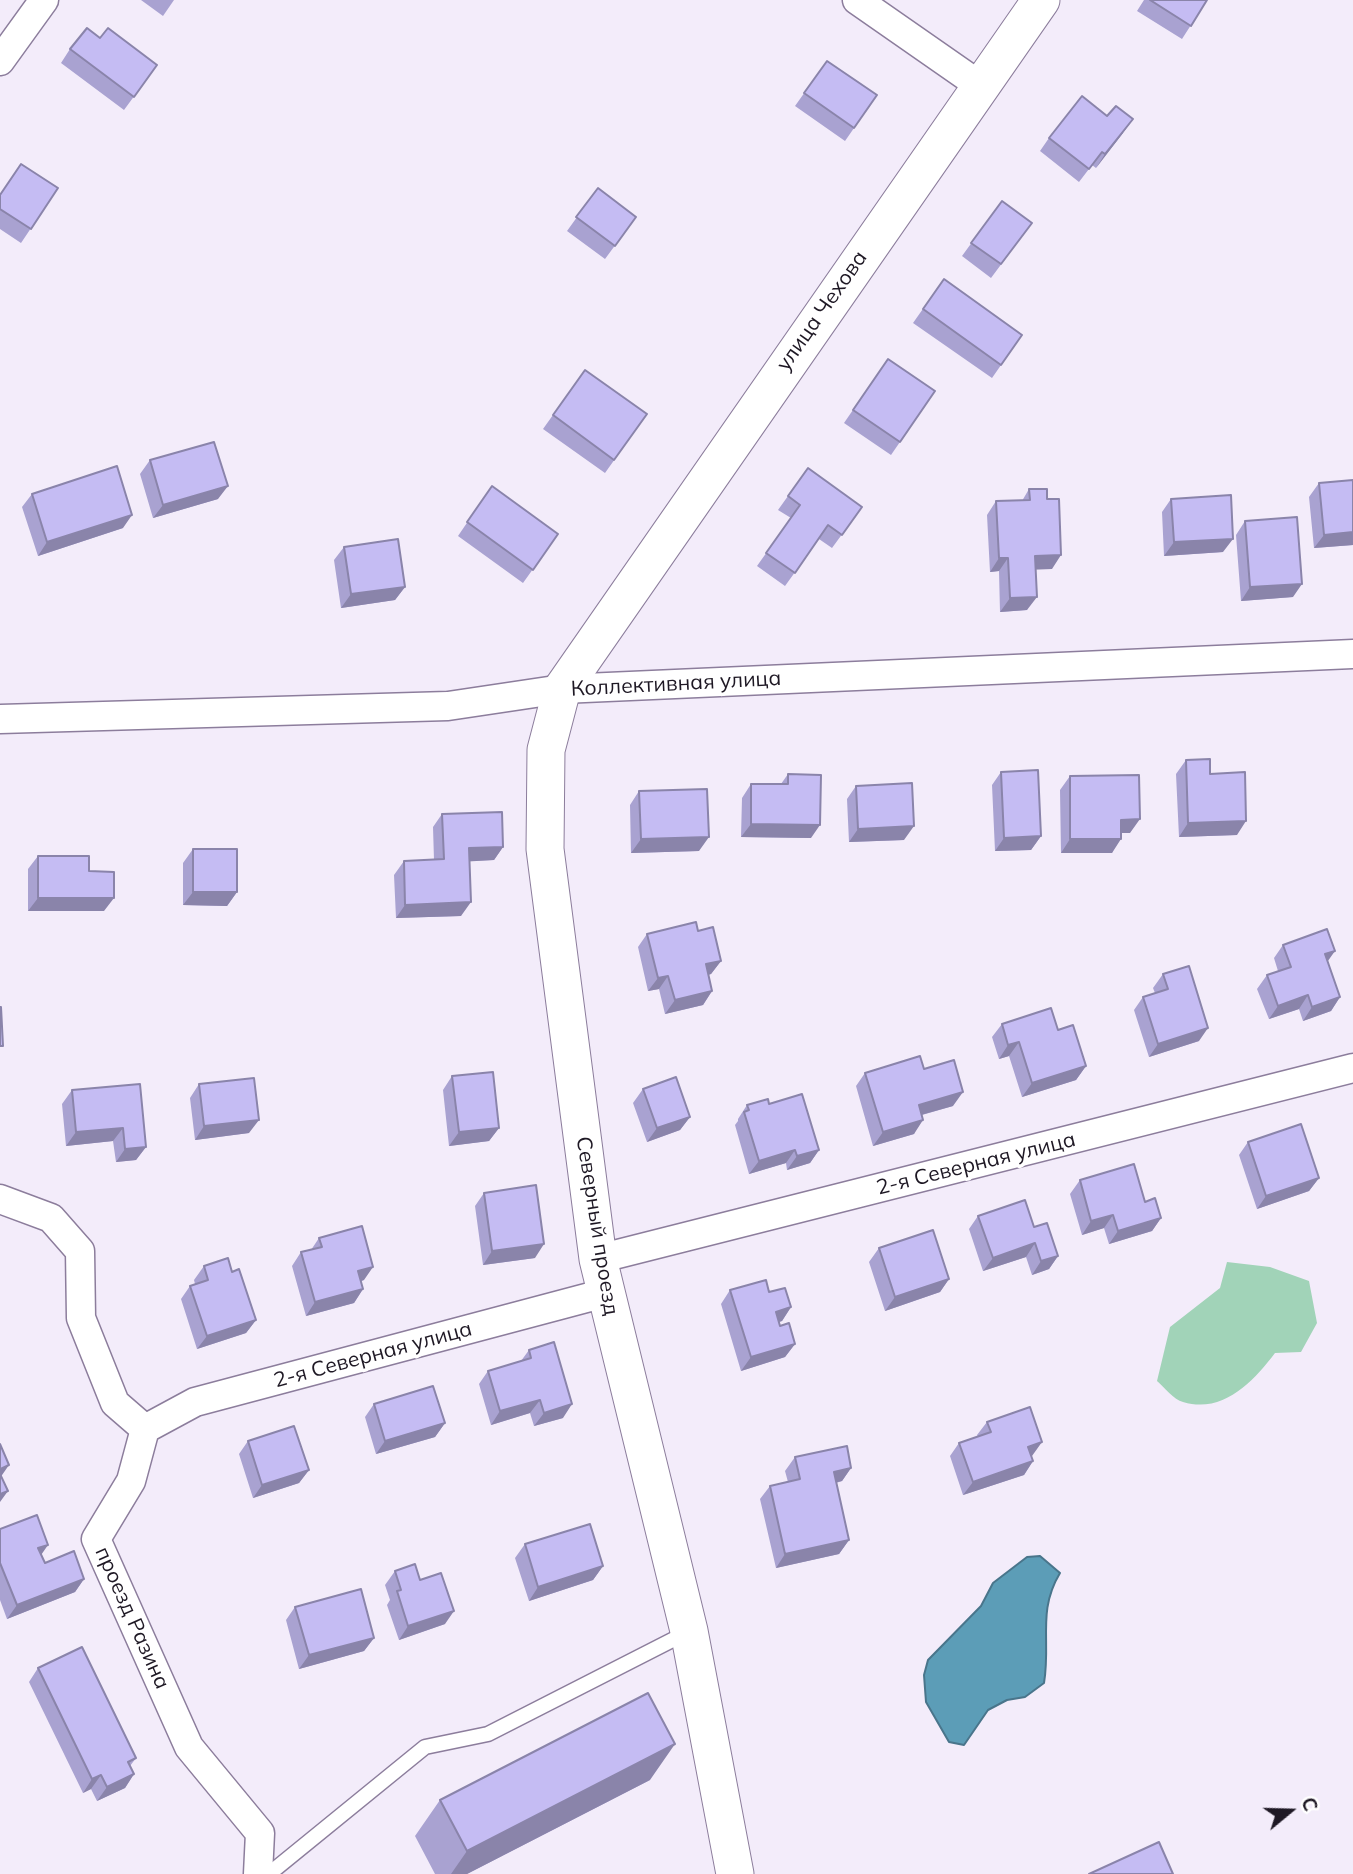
<!DOCTYPE html>
<html>
<head>
<meta charset="utf-8">
<style>
	body { margin:0 }
	#map { position:relative; width:1353px; height:1874px; overflow:hidden; background:#f3ecfa; font-family:Mulish,sans-serif }
	canvas { display:block }
	.north { position:absolute; left:1255px; top:1776px; width:70px; height:70px; -webkit-text-stroke:5px #fff; paint-order:stroke; rotate:71deg; font-size:19px; font-weight:700; line-height:28px; text-align:center; color:#1e1824 }
	.north::after { content:''; display:block; margin:auto; width:24px; height:32px; background:#1e1824; clip-path:polygon(50% 0,100% 100%,50% 72%,0 100%) }
</style>
</head>
<body>
<div id="map">
<canvas width="1353" height="1874"></canvas>
<div class="north">С</div>
</div>
<script>
const g = document.querySelector('canvas').getContext('2d');
g.lineJoin = 'round';
function fill(path, color) { g.fillStyle = color; g.fill(path, 'evenodd'); }
function stroke(path, color, width, dash) { g.strokeStyle = color; g.lineWidth = width; g.lineCap = dash ? 'butt' : 'round'; g.setLineDash(dash || []); g.stroke(path); }
function drawText(font, color, halo, rows, align = 'center') {
  g.font = font + ' Mulish,sans-serif'; g.lineWidth = 7; g.setLineDash([]); g.textBaseline = 'middle'; g.strokeStyle = halo; g.fillStyle = color; for (const [text, x, y, turn = 0] of rows) {
    g.save(); g.translate(x, y); g.rotate((+turn || 0) * Math.PI / 180); g.textAlign = isNaN(turn) ? turn : align; if (halo) g.strokeText(text, 0, 0); g.fillText(text, 0, 0); g.restore();
  }
}
fill(new Path2D(`
	M 1227,1262 L 1270,1267 L 1309,1281 L 1317,1323 L 1301,1352 L 1275,1353 C 1253,1382 1223,1414 1183,1402 C 1174,1400 1164,1387 1157,1381 L 1170,1327 L 1220,1288 Z`), '#a1d3b8');
const water = new Path2D(`
	M 1040,1556 L 1060,1573 C 1037,1611 1051,1642 1044,1683 L 1025,1697 L 1007,1700 L 988,1710 L 964,1745 L 949,1742 L 926,1702 L 924,1675 L 928,1660 L 981,1606 L 993,1583 L 1027,1557 Z`);
fill(water, '#5c9db7');
stroke(water, '#49758b', 2);
const service = new Path2D(`
	M 269,1874 L 425,1747 L 488,1734 L 688,1632`);
const minor = new Path2D(`
	M 857,0 L 979,85
	M 0,61 L 44,0
	M 0,719 L 448,706 L 562,689 L 1353,654
	M 0,1199 L 51,1218 L 80,1251 L 81,1318 L 115,1403 L 145,1429 L 131,1481 L 96,1539 L 189,1747 L 260,1833 L 258,1874
	M 598,1259 L 1353,1068
	M 145,1429 L 195,1402 L 605,1293`);
const tertiary = new Path2D(`
	M 735,1874 L 689,1631 L 598,1259 L 545,849 L 546,750 L 562,689 L 1041,0`);
stroke(service, '#8c7d9c', 17);
stroke(minor, '#8c7d9c', 31);
stroke(tertiary, '#8c7d9c', 39);
stroke(service, '#fff', 14);
stroke(minor, '#fff', 28);
stroke(tertiary, '#fff', 37);
fill(new Path2D(`
	M 141,0 L 174,0 L 163,16 Z
	M 1144,0 L 1207,0 L 1182,39 L 1137,11 Z
	M 100,38 L 157,65 L 124,110 L 61,63 L 70,49 Z
	M 827,61 L 877,95 L 845,141 L 795,106 Z
	M 1107,116 L 1123,133 L 1096,168 L 1092,165 L 1079,182 L 1040,151 L 1049,138 Z
	M 58,188 L 21,243 L 0,229 L 0,195 Z
	M 598,188 L 636,217 L 605,259 L 567,231 Z
	M 1002,201 L 1032,223 L 991,278 L 962,256 Z
	M 944,279 L 1022,335 L 992,378 L 913,323 Z
	M 888,359 L 935,391 L 891,455 L 844,423 Z
	M 585,370 L 647,414 L 605,473 L 543,429 Z
	M 150,460 L 218,499 L 153,518 L 140,474 Z
	M 808,468 L 862,507 L 832,548 L 819,539 L 785,586 L 757,566 L 791,518 L 778,510 Z
	M 1319,483 L 1353,545 L 1314,548 L 1309,497 Z
	M 492,486 L 558,534 L 523,583 L 458,536 Z
	M 1029,489 L 1052,569 L 1036,569 L 1027,610 L 1000,612 L 999,571 L 990,572 L 987,515 L 996,501 L 1022,501 Z
	M 32,494 L 123,528 L 38,556 L 22,507 Z
	M 1171,499 L 1223,552 L 1164,556 L 1162,512 Z
	M 1245,521 L 1293,597 L 1241,601 L 1236,535 Z
	M 344,547 L 405,587 L 395,600 L 341,608 L 334,560 Z
	M 1186,760 L 1237,835 L 1179,837 L 1176,774 Z
	M 1001,772 L 1041,836 L 1031,850 L 995,851 L 992,785 Z
	M 788,774 L 811,838 L 741,837 L 742,798 L 751,784 L 781,784 Z
	M 1070,776 L 1130,833 L 1121,833 L 1112,853 L 1061,853 L 1060,790 Z
	M 856,786 L 904,840 L 849,842 L 847,799 Z
	M 639,791 L 699,851 L 631,853 L 630,805 Z
	M 442,814 L 503,847 L 494,860 L 469,861 L 461,916 L 396,918 L 394,875 L 404,861 L 434,860 L 433,827 Z
	M 193,849 L 237,892 L 227,906 L 183,905 L 183,863 Z
	M 38,856 L 89,871 L 104,911 L 28,911 L 28,869 Z
	M 698,931 L 721,961 L 711,974 L 708,975 L 712,991 L 703,1005 L 665,1014 L 659,989 L 648,991 L 638,947 L 647,934 Z
	M 1283,945 L 1327,962 L 1340,997 L 1331,1011 L 1303,1021 L 1299,1009 L 1269,1019 L 1257,989 L 1267,975 L 1278,971 L 1274,958 Z
	M 1163,974 L 1199,1041 L 1149,1057 L 1134,1010 L 1143,997 L 1155,993 L 1153,988 Z
	M 1002,1024 L 1058,1030 L 1086,1066 L 1076,1080 L 1022,1097 L 1009,1056 L 999,1059 L 992,1037 Z
	M 924,1069 L 953,1106 L 922,1115 L 914,1134 L 873,1146 L 856,1086 L 865,1073 Z
	M 452,1076 L 499,1128 L 489,1141 L 449,1146 L 443,1090 Z
	M 140,1084 L 146,1147 L 136,1160 L 116,1162 L 113,1141 L 66,1146 L 62,1104 L 72,1090 Z
	M 199,1084 L 249,1133 L 195,1140 L 190,1098 Z
	M 643,1089 L 690,1117 L 680,1130 L 647,1142 L 633,1103 Z
	M 769,1104 L 819,1150 L 810,1163 L 787,1170 L 786,1163 L 749,1174 L 735,1125 L 738,1121 L 738,1119 L 747,1105 Z
	M 1248,1142 L 1319,1178 L 1309,1191 L 1257,1209 L 1239,1155 Z
	M 1080,1180 L 1145,1202 L 1161,1218 L 1152,1231 L 1109,1244 L 1104,1228 L 1082,1235 L 1070,1194 Z
	M 484,1193 L 535,1258 L 483,1265 L 475,1206 Z
	M 978,1216 L 1034,1227 L 1058,1256 L 1049,1269 L 1032,1275 L 1026,1257 L 983,1271 L 969,1229 Z
	M 319,1238 L 364,1280 L 361,1281 L 363,1289 L 354,1303 L 306,1316 L 292,1266 L 301,1252 L 311,1250 Z
	M 879,1248 L 949,1279 L 940,1292 L 885,1311 L 869,1262 Z
	M 204,1266 L 232,1272 L 256,1320 L 246,1333 L 197,1349 L 181,1299 L 190,1286 L 195,1284 L 194,1280 Z
	M 730,1290 L 769,1292 L 791,1307 L 782,1321 L 779,1322 L 780,1326 L 795,1344 L 785,1357 L 741,1371 L 721,1304 Z
	M 529,1350 L 563,1418 L 534,1426 L 530,1413 L 491,1425 L 479,1384 L 488,1371 L 521,1361 Z
	M 374,1404 L 445,1423 L 435,1437 L 376,1454 L 365,1417 Z
	M 987,1422 L 1032,1456 L 1031,1456 L 1033,1461 L 1024,1475 L 963,1495 L 950,1456 L 959,1443 L 978,1437 L 977,1435 Z
	M 248,1441 L 309,1470 L 299,1483 L 253,1498 L 239,1454 Z
	M 795,1457 L 851,1468 L 842,1481 L 836,1483 L 849,1540 L 839,1554 L 776,1568 L 760,1499 L 770,1486 L 788,1482 L 785,1471 Z
	M 0,1529 L 41,1555 L 45,1563 L 84,1579 L 75,1592 L 7,1619 L 0,1600 Z
	M 525,1544 L 603,1566 L 593,1580 L 529,1601 L 515,1558 Z
	M 395,1571 L 420,1580 L 445,1624 L 399,1640 L 387,1605 L 390,1600 L 385,1585 Z
	M 295,1607 L 374,1638 L 364,1651 L 299,1669 L 286,1620 Z
	M 38,1668 L 136,1758 L 130,1766 L 134,1774 L 125,1788 L 97,1801 L 91,1789 L 83,1793 L 29,1682 Z
	M 650,1780 L 467,1874 L 435,1874 L 415,1836 L 440,1800 Z`), '#a9a2d1');
fill(new Path2D(`
	M 1133,119 L 1123,133 L 1096,168 L 1105,154 Z
	M 228,486 L 218,499 L 153,518 L 163,505 Z
	M 132,515 L 123,528 L 38,556 L 47,542 Z
	M 1353,532 L 1353,545 L 1314,548 L 1324,535 Z
	M 1233,539 L 1223,552 L 1164,556 L 1174,542 Z
	M 1061,555 L 1052,569 L 1026,570 L 1035,556 Z
	M 999,558 L 1008,558 L 999,571 L 990,572 Z
	M 1302,584 L 1293,597 L 1241,601 L 1250,587 Z
	M 405,587 L 395,600 L 341,608 L 351,594 Z
	M 1037,597 L 1027,610 L 1000,612 L 1010,598 Z
	M 1140,819 L 1130,833 L 1112,833 L 1121,820 Z
	M 1246,821 L 1237,835 L 1179,837 L 1188,823 Z
	M 751,824 L 820,825 L 811,838 L 741,837 Z
	M 914,826 L 904,840 L 849,842 L 858,829 Z
	M 1041,836 L 1031,850 L 995,851 L 1004,838 Z
	M 709,837 L 699,851 L 631,853 L 641,839 Z
	M 1070,839 L 1121,839 L 1112,853 L 1061,853 Z
	M 503,847 L 494,860 L 459,862 L 469,848 Z
	M 193,892 L 237,892 L 227,906 L 183,905 Z
	M 38,898 L 114,898 L 104,911 L 28,911 Z
	M 471,902 L 461,916 L 396,918 L 405,905 Z
	M 1335,951 L 1325,965 L 1325,954 Z
	M 721,961 L 711,974 L 696,978 L 706,964 Z
	M 668,976 L 659,989 L 648,991 L 658,978 Z
	M 712,991 L 703,1005 L 665,1014 L 675,1000 Z
	M 1308,995 L 1299,1009 L 1269,1019 L 1278,1006 Z
	M 1340,997 L 1331,1011 L 1303,1021 L 1312,1007 Z
	M 1208,1028 L 1199,1041 L 1149,1057 L 1158,1044 Z
	M 1019,1042 L 1009,1056 L 999,1059 L 1008,1045 Z
	M 1086,1066 L 1076,1080 L 1022,1097 L 1032,1083 Z
	M 963,1092 L 953,1106 L 910,1118 L 919,1105 Z
	M 690,1117 L 680,1130 L 647,1142 L 657,1128 Z
	M 259,1120 L 249,1133 L 195,1140 L 204,1126 Z
	M 923,1120 L 914,1134 L 873,1146 L 883,1132 Z
	M 123,1128 L 113,1141 L 66,1146 L 76,1132 Z
	M 499,1128 L 489,1141 L 449,1146 L 459,1132 Z
	M 146,1147 L 136,1160 L 116,1162 L 125,1149 Z
	M 795,1150 L 786,1163 L 749,1174 L 759,1161 Z
	M 819,1150 L 810,1163 L 787,1170 L 797,1156 Z
	M 1319,1178 L 1309,1191 L 1257,1209 L 1266,1196 Z
	M 1113,1215 L 1104,1228 L 1082,1235 L 1091,1221 Z
	M 1161,1218 L 1152,1231 L 1109,1244 L 1118,1231 Z
	M 1035,1243 L 1026,1257 L 983,1271 L 993,1258 Z
	M 544,1244 L 535,1258 L 483,1265 L 492,1251 Z
	M 1058,1256 L 1049,1269 L 1032,1275 L 1041,1261 Z
	M 373,1267 L 364,1280 L 349,1285 L 358,1271 Z
	M 949,1279 L 940,1292 L 885,1311 L 895,1297 Z
	M 363,1289 L 354,1303 L 306,1316 L 315,1302 Z
	M 791,1307 L 782,1321 L 766,1326 L 776,1312 Z
	M 256,1320 L 246,1333 L 197,1349 L 207,1336 Z
	M 795,1344 L 785,1357 L 741,1371 L 751,1357 Z
	M 540,1400 L 530,1413 L 491,1425 L 500,1411 Z
	M 572,1404 L 563,1418 L 534,1426 L 544,1413 Z
	M 445,1423 L 435,1437 L 376,1454 L 385,1441 Z
	M 1042,1442 L 1032,1456 L 1019,1461 L 1028,1447 Z
	M 1033,1461 L 1024,1475 L 963,1495 L 973,1482 Z
	M 9,1465 L 0,1478 L 0,1469 Z
	M 851,1468 L 842,1481 L 825,1485 L 834,1472 Z
	M 309,1470 L 299,1483 L 253,1498 L 262,1485 Z
	M 8,1491 L 0,1502 L 0,1494 Z
	M 849,1540 L 839,1554 L 776,1568 L 785,1554 Z
	M 48,1545 L 39,1558 L 38,1548 Z
	M 603,1566 L 593,1580 L 529,1601 L 538,1587 Z
	M 84,1579 L 75,1592 L 7,1619 L 17,1605 Z
	M 454,1611 L 445,1624 L 399,1640 L 408,1626 Z
	M 374,1638 L 364,1651 L 299,1669 L 309,1655 Z
	M 675,1744 L 650,1780 L 467,1874 L 451,1874 L 467,1851 Z
	M 134,1774 L 125,1788 L 97,1801 L 107,1787 Z
	M 101,1775 L 91,1789 L 83,1793 L 92,1779 Z`), '#8a84aa');
const building = new Path2D(`
	M 1150,0 L 1207,0 L 1191,26 Z
	M 87,28 L 100,38 L 108,28 L 157,65 L 134,97 L 70,49 Z
	M 827,61 L 877,95 L 854,128 L 804,93 Z
	M 1082,96 L 1107,116 L 1116,106 L 1133,119 L 1105,154 L 1102,152 L 1089,169 L 1049,138 Z
	M 21,164 L 58,188 L 31,229 L 0,209 L 0,195 Z
	M 598,188 L 636,217 L 615,246 L 576,217 Z
	M 1002,201 L 1032,223 L 1001,264 L 971,243 Z
	M 944,279 L 1022,335 L 1001,365 L 923,309 Z
	M 888,359 L 935,391 L 900,442 L 853,410 Z
	M 585,370 L 647,414 L 614,460 L 553,415 Z
	M 214,442 L 228,486 L 163,505 L 150,460 Z
	M 117,466 L 132,515 L 47,542 L 32,494 Z
	M 808,468 L 862,507 L 842,535 L 828,525 L 795,573 L 766,553 L 800,505 L 788,496 Z
	M 1353,480 L 1353,532 L 1324,535 L 1319,483 Z
	M 492,486 L 558,534 L 533,570 L 467,522 Z
	M 1029,489 L 1047,489 L 1047,499 L 1059,499 L 1061,555 L 1035,556 L 1037,597 L 1010,598 L 1008,558 L 999,558 L 996,501 L 1030,500 Z
	M 1231,495 L 1233,539 L 1174,542 L 1171,499 Z
	M 1297,517 L 1302,584 L 1250,587 L 1245,521 Z
	M 398,539 L 405,587 L 351,594 L 344,547 Z
	M 1210,759 L 1210,774 L 1245,772 L 1246,821 L 1188,823 L 1186,760 Z
	M 1038,770 L 1041,836 L 1004,838 L 1001,772 Z
	M 788,774 L 821,775 L 820,825 L 751,824 L 751,784 L 788,784 Z
	M 1139,775 L 1140,819 L 1121,820 L 1121,839 L 1070,839 L 1070,776 Z
	M 912,783 L 914,826 L 858,829 L 856,786 Z
	M 707,789 L 709,837 L 641,839 L 639,791 Z
	M 502,812 L 503,847 L 469,848 L 471,902 L 405,905 L 404,861 L 444,859 L 442,814 Z
	M 193,849 L 237,849 L 237,892 L 193,892 Z
	M 38,856 L 89,856 L 89,871 L 114,872 L 114,898 L 38,898 Z
	M 696,922 L 698,931 L 713,927 L 721,961 L 706,964 L 712,991 L 675,1000 L 668,976 L 658,978 L 647,934 Z
	M 1327,929 L 1335,951 L 1325,954 L 1340,997 L 1312,1007 L 1308,995 L 1278,1006 L 1267,975 L 1291,967 L 1283,945 Z
	M 1189,966 L 1208,1028 L 1158,1044 L 1143,997 L 1168,989 L 1163,974 Z
	M 0,1007 L 1,1007 L 3,1046 L 0,1046 Z
	M 1051,1008 L 1058,1030 L 1073,1025 L 1086,1066 L 1032,1083 L 1019,1042 L 1008,1045 L 1002,1024 Z
	M 920,1056 L 924,1069 L 954,1060 L 963,1092 L 919,1105 L 923,1120 L 883,1132 L 865,1073 Z
	M 493,1072 L 499,1128 L 459,1132 L 452,1076 Z
	M 676,1077 L 690,1117 L 657,1128 L 643,1089 Z
	M 254,1078 L 259,1120 L 204,1126 L 199,1084 Z
	M 140,1084 L 146,1147 L 125,1149 L 123,1128 L 76,1132 L 72,1090 Z
	M 802,1094 L 819,1150 L 797,1156 L 795,1150 L 759,1161 L 744,1112 L 749,1110 L 747,1105 L 768,1099 L 769,1104 Z
	M 1301,1124 L 1319,1178 L 1266,1196 L 1248,1142 Z
	M 1134,1164 L 1145,1202 L 1155,1198 L 1161,1218 L 1118,1231 L 1113,1215 L 1091,1221 L 1080,1180 Z
	M 536,1185 L 544,1244 L 492,1251 L 484,1193 Z
	M 1025,1200 L 1034,1227 L 1047,1223 L 1058,1256 L 1041,1261 L 1035,1243 L 993,1258 L 978,1216 Z
	M 362,1226 L 373,1267 L 358,1271 L 363,1289 L 315,1302 L 301,1252 L 322,1247 L 319,1238 Z
	M 933,1230 L 949,1279 L 895,1297 L 879,1248 Z
	M 228,1258 L 232,1272 L 239,1269 L 256,1320 L 207,1336 L 190,1286 L 208,1280 L 204,1266 Z
	M 766,1280 L 769,1292 L 785,1288 L 791,1307 L 776,1312 L 780,1326 L 789,1323 L 795,1344 L 751,1357 L 730,1290 Z
	M 554,1342 L 572,1404 L 544,1413 L 540,1400 L 500,1411 L 488,1371 L 531,1358 L 529,1350 Z
	M 433,1386 L 445,1423 L 385,1441 L 374,1404 Z
	M 1030,1407 L 1042,1442 L 1028,1447 L 1033,1461 L 973,1482 L 959,1443 L 991,1432 L 987,1422 Z
	M 294,1426 L 309,1470 L 262,1485 L 248,1441 Z
	M 0,1444 L 9,1465 L 0,1469 Z
	M 847,1446 L 851,1468 L 834,1472 L 849,1540 L 785,1554 L 770,1486 L 800,1479 L 795,1457 Z
	M 0,1474 L 8,1491 L 0,1494 Z
	M 37,1515 L 48,1545 L 38,1548 L 45,1563 L 74,1551 L 84,1579 L 17,1605 L 0,1563 L 0,1529 Z
	M 590,1524 L 603,1566 L 538,1587 L 525,1544 Z
	M 415,1564 L 420,1580 L 441,1573 L 454,1611 L 408,1626 L 397,1591 L 401,1590 L 395,1571 Z
	M 361,1589 L 374,1638 L 309,1655 L 295,1607 Z
	M 82,1647 L 136,1758 L 128,1762 L 134,1774 L 107,1787 L 101,1775 L 92,1779 L 38,1668 Z
	M 648,1693 L 675,1744 L 467,1851 L 440,1800 Z
	M 1159,1842 L 1173,1874 L 1089,1874 Z`);
fill(building, '#c5bcf3');
stroke(building, '#8a84aa', 2);
drawText('21px', '#1e1824', '#fff', [
	["улица Чехова",822,311,-55],
	["Коллективная улица",676,684,-3],
	["2-я Северная улица",976,1164,-14],
	["Северный проезд",597,1226,81],
	["2-я Северная улица",373,1355,-15],
	["проезд Разина",132,1618,66]
]);
</script>
</body>
</html>
